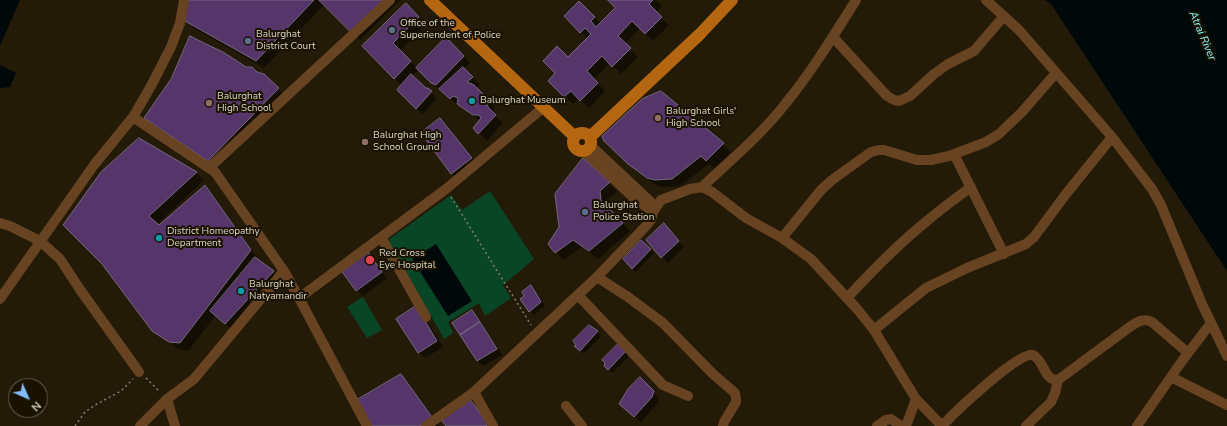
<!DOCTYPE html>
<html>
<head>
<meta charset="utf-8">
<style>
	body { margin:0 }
	#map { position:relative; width:1227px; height:426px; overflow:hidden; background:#231b07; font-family:"Nunito Sans",sans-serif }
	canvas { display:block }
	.north { position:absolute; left:8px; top:378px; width:40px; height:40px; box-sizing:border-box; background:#1a1201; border:1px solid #676051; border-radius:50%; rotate:135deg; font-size:11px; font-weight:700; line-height:16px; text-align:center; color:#dad5c9 }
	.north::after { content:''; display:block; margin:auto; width:14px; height:18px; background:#82bcfa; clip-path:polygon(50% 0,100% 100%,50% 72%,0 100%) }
</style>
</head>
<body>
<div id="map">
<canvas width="1227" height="426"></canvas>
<div class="north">N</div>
</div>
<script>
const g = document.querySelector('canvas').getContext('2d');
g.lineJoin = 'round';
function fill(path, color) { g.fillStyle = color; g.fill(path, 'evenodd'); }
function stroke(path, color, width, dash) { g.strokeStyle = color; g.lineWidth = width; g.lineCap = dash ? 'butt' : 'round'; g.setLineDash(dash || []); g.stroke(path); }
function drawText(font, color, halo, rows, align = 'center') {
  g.font = font + ' "Nunito Sans",sans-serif'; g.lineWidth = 4; g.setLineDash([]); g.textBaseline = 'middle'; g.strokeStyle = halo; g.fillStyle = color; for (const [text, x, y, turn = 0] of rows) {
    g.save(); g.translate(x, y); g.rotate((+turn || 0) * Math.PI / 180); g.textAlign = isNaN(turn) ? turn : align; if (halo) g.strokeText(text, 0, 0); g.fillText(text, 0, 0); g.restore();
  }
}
fill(new Path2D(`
	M 490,191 L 534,259 L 503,285 L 511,298 L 485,316 L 479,303 L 448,322 L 453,333 L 444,339 L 388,240 L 451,195 L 462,210 Z
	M 363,297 L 382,330 L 367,338 L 347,307 Z`), '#084625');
fill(new Path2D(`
	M 0,0 L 20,0 L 0,46 Z
	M 1045,0 L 1227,0 L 1227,271 L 1051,4 Z
	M 0,65 L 16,73 L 10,87 L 0,88 Z
	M 436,244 L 472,301 L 448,316 L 412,259 Z`), '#010809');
fill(new Path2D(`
	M 189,0 L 400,0 L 360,40 L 325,4 L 264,68 L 194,28 L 186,20 Z
	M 609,0 L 655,0 L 662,6 L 656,12 L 669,25 L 653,41 L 640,28 L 625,44 L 638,57 L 621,74 L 610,63 L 594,79 L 605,91 L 589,108 L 579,98 L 573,104 L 550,81 L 568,59 L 588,39 L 565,16 L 579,2 L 601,24 L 617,8 Z
	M 406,5 L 426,25 L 400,51 L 417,68 L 452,44 L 470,63 L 463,69 L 480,85 L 476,88 L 493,105 L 495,116 L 503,123 L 487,141 L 474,128 L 480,121 L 460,105 L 458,106 L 442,90 L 438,89 L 419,69 L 402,86 L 363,46 Z
	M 246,68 L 263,75 L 286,97 L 216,169 L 153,125 L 145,118 L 172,80 Z
	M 661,92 L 731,152 L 714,168 L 709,164 L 680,186 L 663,187 L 656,185 L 637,172 L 605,140 Z
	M 432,93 L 437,98 L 423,114 L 417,109 Z
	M 440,119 L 448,127 L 479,166 L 460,181 L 452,174 L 422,133 Z
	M 583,160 L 617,191 L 607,200 L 609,209 L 630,231 L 598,259 L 582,247 L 564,260 L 556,252 Z
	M 196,173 L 204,180 L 157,224 L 159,226 L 205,187 L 213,195 L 258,259 L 257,260 L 281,280 L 233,331 L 216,315 L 188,351 L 178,349 L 160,337 L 173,345 L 174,344 L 155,332 L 102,263 L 64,225 Z
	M 670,231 L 684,247 L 668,263 L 648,240 Z
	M 641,242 L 654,253 L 636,272 L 632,268 Z
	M 366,251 L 387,278 L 363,296 L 357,290 Z
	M 531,287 L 545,306 L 534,315 L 521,300 Z
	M 422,313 L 443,347 L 425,358 L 419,352 L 398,320 Z
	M 475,315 L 502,355 L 483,366 L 478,361 Z
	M 594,328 L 601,336 L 584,354 L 576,346 Z
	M 619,344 L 629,356 L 612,373 L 605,365 Z
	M 400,375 L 408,383 L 439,425 L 438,426 L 371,426 Z
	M 640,379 L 659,398 L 658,403 L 641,422 L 627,410 Z`), '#0007');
const building = new Path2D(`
	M 188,0 L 314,0 L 256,61 L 185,21 Z
	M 319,0 L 385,0 L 352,33 Z
	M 608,0 L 653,0 L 649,4 L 662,17 L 645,34 L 632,21 L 618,36 L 631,48 L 612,67 L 602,56 L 587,71 L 598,83 L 580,101 L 571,91 L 564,97 L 548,81 L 555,73 L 543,61 L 557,46 L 568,57 L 591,34 L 585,28 L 580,33 L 564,16 L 579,1 L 595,17 L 591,21 L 596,27 L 615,8 Z
	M 406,3 L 419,17 L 393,43 L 411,61 L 394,79 L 362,46 Z
	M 190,36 L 206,44 L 223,52 L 246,67 L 252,67 L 257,72 L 264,74 L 279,88 L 208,161 L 144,118 L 171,79 Z
	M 446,37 L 464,56 L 436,85 L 431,83 L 416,68 Z
	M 463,67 L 473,77 L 467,82 L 474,85 L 485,96 L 488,107 L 496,115 L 478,134 L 473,128 L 481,118 L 479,115 L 473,115 L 457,104 L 458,98 L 453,96 L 450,99 L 439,89 Z
	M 411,74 L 426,88 L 428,88 L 432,91 L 416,109 L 397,90 Z
	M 661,91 L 724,143 L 706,161 L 701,156 L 672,179 L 655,180 L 647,178 L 628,164 L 604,141 L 602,136 L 642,99 Z
	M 440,118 L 472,158 L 451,174 L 421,133 Z
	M 139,138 L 197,172 L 149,216 L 159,225 L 205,185 L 251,250 L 180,343 L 169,342 L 152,331 L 102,264 L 63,225 L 101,172 Z
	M 583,158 L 610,182 L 600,191 L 601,200 L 623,223 L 589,251 L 573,240 L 555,253 L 548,244 L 559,227 L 555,194 Z
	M 664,223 L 679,241 L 661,258 L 646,240 Z
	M 641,240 L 651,249 L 632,269 L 623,259 Z
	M 366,249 L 382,272 L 356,291 L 340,269 Z
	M 255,257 L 274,271 L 225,324 L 210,311 Z
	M 531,285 L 541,302 L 529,312 L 520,299 L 524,296 L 522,292 Z
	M 416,306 L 437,341 L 418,353 L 396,319 Z
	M 472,310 L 480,322 L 460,335 L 452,323 Z
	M 480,322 L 497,349 L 477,361 L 460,335 Z
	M 589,325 L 598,331 L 580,351 L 574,346 L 576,345 L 573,341 Z
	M 619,343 L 626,351 L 608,370 L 604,366 L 605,363 L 602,360 Z
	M 401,374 L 432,417 L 421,426 L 370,426 L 357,400 Z
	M 640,377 L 654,391 L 652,397 L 634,417 L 619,404 L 628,389 Z
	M 469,398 L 488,424 L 486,426 L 446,426 L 440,419 Z`);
fill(building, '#56356b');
stroke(building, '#75697e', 1);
stroke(new Path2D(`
	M 451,197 L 531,325
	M 146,378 L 160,392
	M 75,426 L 85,412 L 95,405 L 121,391 L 133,379`), '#857e6f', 1.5, [2, 3]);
stroke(new Path2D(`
	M 986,0 L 1019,30 L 1112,137 L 1152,189 L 1161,205 L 1202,304 L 1227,356
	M 833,37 L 887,96 L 894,100 L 899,101 L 910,96 L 934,74 L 948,64 L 974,51 L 1004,16
	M 133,117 L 215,172 L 284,271 L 299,298 L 446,189 L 544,107
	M 590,145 L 656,207
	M 584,151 L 634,198 L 653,212
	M 954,154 L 1004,254
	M 209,168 L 390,0
	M 702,187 C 731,160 762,134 786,103 C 812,71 834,35 856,0
	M 0,223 L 10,226 L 40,241 L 60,259 L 81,291 L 139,372
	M 381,237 L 426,317
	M 782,238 L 821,190 L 832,180 L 871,152 L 879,150 L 884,150 L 917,160 L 931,160 L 949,156 L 986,142 L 999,134 L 1022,112 L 1056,73
	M 597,277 L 628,297 L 663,323 L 713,374 L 735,393 L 736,399 L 736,402 L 724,422 L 723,426
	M 578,295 L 663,385 L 688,396
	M 299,298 L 367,426
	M 847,298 C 872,271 898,244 927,221 C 941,209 956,198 971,187
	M 0,299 L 94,165 L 133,117 L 151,86 L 171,47 L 180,23 L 184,0
	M 874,330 L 926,288 L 967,268 L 1026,244 L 1034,237 L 1066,194 L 1112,137
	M 1171,377 L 1227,405
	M 474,392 L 493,426
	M 167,399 L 175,426
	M 566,406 L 582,426
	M 140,426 L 167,399 L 194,379 L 284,271
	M 426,426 L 474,392 L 597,277 L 645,227 L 651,220 L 653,212 L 661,200 L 690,189 L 702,187 L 712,192 L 746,218 L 782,238 L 811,259 L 858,310 L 874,330 L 916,399 L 942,426
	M 877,426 L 886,420 L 891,419 L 901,426
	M 906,426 L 916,399
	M 942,426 C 953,414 1020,350 1033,355 C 1044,360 1044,381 1058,380 L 1131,326 C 1139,321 1144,318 1152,322 L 1188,353
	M 1026,426 L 1051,402 L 1055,393 L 1058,380
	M 1137,426 L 1182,361 L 1211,323`), '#684322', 10);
stroke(new Path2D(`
	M 430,0 L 575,137
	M573 142a9 9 0 1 1 18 0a9 9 0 1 1-18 0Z
	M 590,137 L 700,34 L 732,0`), '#b46710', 12);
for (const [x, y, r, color] of [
	[392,30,4,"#5c6f8a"],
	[248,41,4,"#5c6f8a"],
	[472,101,4,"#0f9aa8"],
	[209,103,4,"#8d6e63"],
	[658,118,4,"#8d6e63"],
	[365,142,4,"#8d6e63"],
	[585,212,4,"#5c6f8a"],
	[159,238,4,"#0f9aa8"],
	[370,260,5,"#e0444e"],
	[241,291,4,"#0f9aa8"]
]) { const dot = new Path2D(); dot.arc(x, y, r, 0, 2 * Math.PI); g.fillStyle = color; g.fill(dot); stroke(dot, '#1a1201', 1.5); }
drawText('10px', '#dad5c9', '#1a1201', [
	["Office of the",400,24],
	["Superiendent of Police",400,36],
	["Balurghat",256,35],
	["District Court",256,47],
	["Balurghat",217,97],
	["High School",217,109],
	["Balurghat Museum",480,101],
	["Balurghat Girls'",666,112],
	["High School",666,124],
	["Balurghat High",373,136],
	["School Ground",373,148],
	["Balurghat",593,206],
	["Police Station",593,218],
	["District Homeopathy",167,232],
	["Department",167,244],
	["Red Cross",379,254],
	["Eye Hospital",379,266],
	["Balurghat",249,285],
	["Natyamandir",249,297]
], 'left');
drawText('italic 11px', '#85f0fb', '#1a1201', [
	["Atrai River",1202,36,67]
]);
</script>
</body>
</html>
